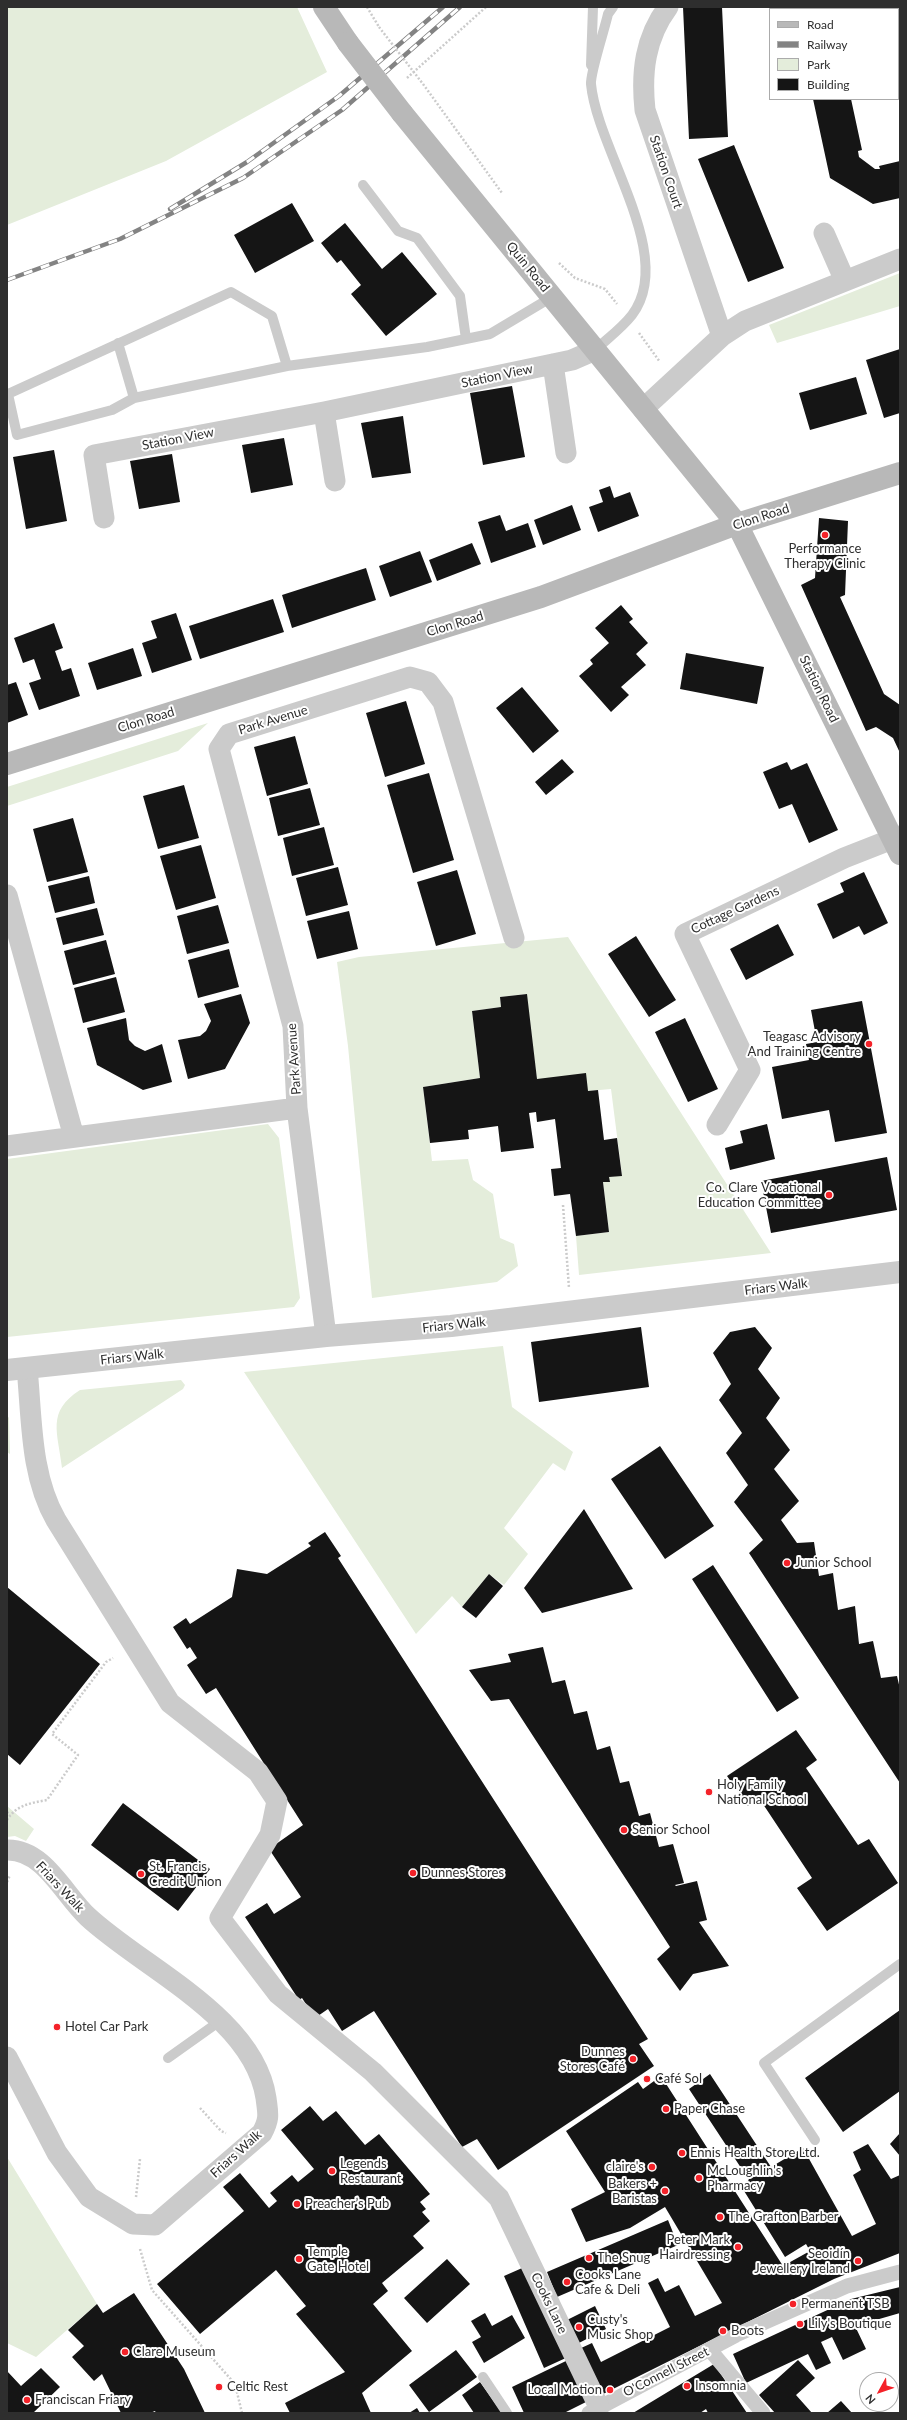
<!DOCTYPE html>
<html>
<head>
<meta charset="utf-8">
<style>
	body { margin:0 }
	#map { position:relative; width:907px; height:2420px; overflow:hidden; background:#fff; font-family:Lato,sans-serif }
	canvas { display:block }
	.frame { position:absolute; inset:0; border:8px solid #2e2e2e; pointer-events:none }
	.legend { position:absolute; left:769px; top:8px; width:130px; height:92px; box-sizing:border-box; background:#fff; border:1px solid #ababab; margin:0; padding:5px 7px; list-style:none; font-size:12px; color:#2e2e2e }
	.legend li { display:flex; align-items:center; gap:8px; height:20px }
	.legend b { width:20px; border:1px solid #ababab }
	.north { position:absolute; left:859px; top:2372px; width:40px; height:40px; box-sizing:border-box; background:#fff; border:1px solid #ababab; border-radius:50%; rotate:230deg; font-size:11px; font-weight:700; line-height:16px; text-align:center; color:#2e2e2e }
	.north::after { content:''; display:block; margin:auto; width:14px; height:18px; background:#f42229; clip-path:polygon(50% 0,100% 100%,50% 72%,0 100%) }
</style>
</head>
<body>
<div id="map">
<canvas width="907" height="2420"></canvas>
<div class="frame"></div>
<ul class="legend">
<li><b style="height:5px;background:#b8b8b8"></b>Road</li>
<li><b style="height:5px;background:#838383"></b>Railway</li>
<li><b style="height:11px;background:#e4eddb"></b>Park</li>
<li><b style="height:11px;background:#151515"></b>Building</li>
</ul>
<div class="north">N</div>
</div>
<script>
const g = document.querySelector('canvas').getContext('2d');
g.lineJoin = 'round';
function fill(path, color) { g.fillStyle = color; g.fill(path, 'evenodd'); }
function stroke(path, color, width, dash) { g.strokeStyle = color; g.lineWidth = width; g.lineCap = dash ? 'butt' : 'round'; g.setLineDash(dash || []); g.stroke(path); }
function drawText(font, color, halo, rows, align = 'center') {
  g.font = font + ' Lato,sans-serif'; g.lineWidth = 4; g.setLineDash([]); g.textBaseline = 'middle'; g.strokeStyle = halo; g.fillStyle = color; for (const [text, x, y, turn = 0] of rows) {
    g.save(); g.translate(x, y); g.rotate((+turn || 0) * Math.PI / 180); g.textAlign = isNaN(turn) ? turn : align; if (halo) g.strokeText(text, 0, 0); g.fillText(text, 0, 0); g.restore();
  }
}
fill(new Path2D(`
	M 7,7 L 297,7 L 327,72 L 166,161 L 7,225 Z
	M 900,273 L 900,306 L 777,343 L 769,325 Z
	M 208,723 L 178,751 L 7,806 L 7,787 Z
	M 568,937 L 771,1253 L 579,1275 L 576,1236 L 609,1232 L 603,1182 L 609,1182 L 609,1177 L 622,1175 L 611,1089 L 588,1091 L 537,1079 L 526,994 L 500,997 L 501,1007 L 472,1011 L 480,1078 L 423,1087 L 432,1161 L 468,1159 L 473,1180 L 493,1194 L 500,1238 L 514,1244 L 518,1266 L 497,1282 L 372,1298 L 348,1046 L 337,962 L 359,957 Z
	M 268,1124 L 279,1138 L 300,1298 L 294,1307 L 7,1337 L 7,1159 Z
	M 503,1346 L 512,1407 L 573,1452 L 565,1471 L 553,1463 L 504,1528 L 528,1554 L 504,1585 L 489,1574 L 462,1607 L 452,1596 L 416,1634 L 244,1372 Z
	M 181,1380 L 185,1385 L 183,1389 L 62,1468 C 58,1432 46,1412 80,1390 Z
	M 7,1415 L 9,1418 L 10,1454 L 7,1452 Z
	M 7,1806 L 34,1829 L 26,1841 L 15,1836 L 7,1837 Z
	M 7,2157 L 97,2304 L 36,2357 L 7,2343 Z`), '#e4eddb');
fill(new Path2D(`
	M 683,7 L 722,7 L 728,137 L 689,139 Z
	M 804,7 L 842,7 L 840,9 L 802,9 Z
	M 850,7 L 861,7 L 861,8 L 850,9 Z
	M 813,99 L 851,99 L 862,150 L 858,151 L 859,157 L 875,169 L 880,169 L 879,166 L 900,161 L 900,198 L 873,204 L 830,178 Z
	M 734,145 L 784,268 L 748,282 L 698,159 Z
	M 292,203 L 314,241 L 255,273 L 234,235 Z
	M 345,223 L 382,269 L 402,252 L 437,294 L 386,336 L 351,294 L 361,285 L 341,260 L 337,263 L 321,243 Z
	M 900,349 L 900,413 L 884,418 L 866,360 Z
	M 856,377 L 867,414 L 810,430 L 799,393 Z
	M 512,386 L 525,457 L 483,465 L 470,393 Z
	M 403,416 L 411,473 L 372,478 L 361,423 Z
	M 284,438 L 293,485 L 251,493 L 242,445 Z
	M 54,450 L 67,521 L 26,529 L 13,457 Z
	M 172,454 L 180,502 L 139,509 L 130,461 Z
	M 610,486 L 614,498 L 630,492 L 639,516 L 598,532 L 589,507 L 603,502 L 599,490 Z
	M 572,505 L 581,530 L 543,545 L 534,520 Z
	M 500,515 L 506,531 L 528,523 L 536,547 L 491,563 L 478,522 Z
	M 819,518 L 848,521 L 845,595 L 840,597 L 884,694 L 900,705 L 900,753 L 893,738 L 876,727 L 866,731 L 801,585 L 815,578 Z
	M 472,543 L 481,564 L 437,581 L 429,560 Z
	M 420,551 L 432,582 L 390,597 L 379,566 Z
	M 366,568 L 376,600 L 292,628 L 282,595 Z
	M 273,599 L 284,632 L 200,659 L 189,626 Z
	M 621,605 L 633,619 L 629,622 L 648,643 L 636,654 L 646,665 L 621,687 L 629,695 L 611,712 L 579,676 L 593,664 L 590,660 L 609,643 L 595,628 Z
	M 176,613 L 192,660 L 152,673 L 142,643 L 157,638 L 151,621 Z
	M 54,623 L 63,648 L 55,651 L 62,671 L 71,668 L 80,696 L 39,710 L 29,683 L 41,679 L 34,659 L 23,663 L 14,638 Z
	M 133,648 L 142,676 L 97,690 L 88,663 Z
	M 686,653 L 764,667 L 757,704 L 680,689 Z
	M 16,682 L 28,715 L 7,723 L 7,685 Z
	M 522,687 L 559,731 L 533,753 L 496,708 Z
	M 406,701 L 425,764 L 385,777 L 366,713 Z
	M 295,736 L 308,784 L 267,796 L 254,747 Z
	M 562,759 L 574,772 L 546,795 L 535,782 Z
	M 787,762 L 791,770 L 807,763 L 838,830 L 809,843 L 792,804 L 779,809 L 763,772 Z
	M 429,773 L 454,860 L 413,873 L 387,785 Z
	M 184,785 L 199,838 L 158,849 L 143,796 Z
	M 310,788 L 320,825 L 278,836 L 269,798 Z
	M 73,818 L 88,872 L 47,882 L 33,829 Z
	M 324,827 L 334,865 L 292,876 L 283,838 Z
	M 201,845 L 216,898 L 176,910 L 160,856 Z
	M 338,867 L 348,905 L 306,916 L 296,878 Z
	M 457,870 L 476,934 L 436,946 L 417,882 Z
	M 864,872 L 888,923 L 864,935 L 859,926 L 833,939 L 817,904 L 844,892 L 840,883 Z
	M 89,876 L 95,903 L 55,913 L 48,886 Z
	M 218,905 L 229,943 L 187,954 L 177,916 Z
	M 97,908 L 104,935 L 63,945 L 56,918 Z
	M 349,911 L 358,949 L 317,959 L 307,921 Z
	M 778,924 L 794,955 L 746,980 L 730,949 Z
	M 636,936 L 676,1000 L 649,1017 L 608,954 Z
	M 106,940 L 115,974 L 73,985 L 64,951 Z
	M 229,949 L 239,987 L 198,998 L 188,960 Z
	M 116,977 L 125,1012 L 83,1023 L 74,988 Z
	M 241,994 L 250,1023 L 225,1069 L 188,1079 L 178,1040 L 200,1036 L 206,1031 L 211,1021 L 204,1004 Z
	M 527,994 L 537,1079 L 586,1073 L 588,1091 L 598,1090 L 604,1140 L 617,1138 L 622,1176 L 609,1177 L 610,1182 L 603,1182 L 609,1232 L 576,1236 L 570,1194 L 554,1196 L 551,1169 L 561,1168 L 555,1119 L 537,1122 L 536,1112 L 529,1113 L 534,1148 L 501,1152 L 498,1126 L 468,1130 L 469,1139 L 430,1143 L 423,1087 L 480,1078 L 472,1011 L 501,1007 L 500,997 Z
	M 862,1001 L 887,1133 L 835,1142 L 829,1110 L 782,1119 L 772,1067 L 809,1060 L 806,1044 L 817,1042 L 811,1010 Z
	M 126,1018 L 129,1040 L 135,1046 L 145,1051 L 162,1044 L 172,1082 L 143,1090 L 97,1065 L 87,1028 Z
	M 685,1018 L 718,1089 L 688,1102 L 655,1032 Z
	M 767,1124 L 775,1159 L 730,1170 L 725,1148 L 743,1143 L 740,1131 Z
	M 887,1157 L 897,1210 L 771,1233 L 761,1181 Z
	M 641,1327 L 649,1387 L 539,1402 L 531,1342 Z
	M 755,1327 L 772,1348 L 758,1369 L 780,1398 L 766,1418 L 790,1450 L 774,1469 L 799,1501 L 781,1520 L 797,1543 L 814,1542 L 819,1576 L 833,1573 L 838,1610 L 855,1606 L 859,1644 L 873,1641 L 881,1678 L 897,1676 L 900,1689 L 900,1783 L 749,1553 L 763,1540 L 734,1502 L 748,1485 L 726,1453 L 742,1433 L 719,1400 L 731,1384 L 713,1353 L 730,1332 Z
	M 660,1446 L 714,1526 L 665,1559 L 611,1479 Z
	M 584,1509 L 633,1589 L 542,1613 L 524,1588 Z
	M 325,1532 L 341,1556 L 338,1558 L 648,2039 L 639,2044 L 654,2066 L 498,2170 L 477,2139 L 462,2147 L 374,2011 L 342,2031 L 328,2009 L 315,2018 L 302,1998 L 299,2000 L 245,1917 L 267,1903 L 274,1914 L 301,1897 L 269,1849 L 303,1825 L 216,1688 L 206,1694 L 187,1665 L 197,1658 L 190,1647 L 187,1649 L 173,1627 L 186,1618 L 190,1624 L 232,1597 L 237,1569 L 267,1574 L 311,1546 L 308,1543 Z
	M 713,1565 L 799,1698 L 777,1712 L 692,1579 Z
	M 489,1574 L 503,1586 L 476,1618 L 462,1607 Z
	M 7,1587 L 100,1664 L 20,1765 L 7,1754 Z
	M 543,1647 L 552,1683 L 565,1680 L 574,1714 L 587,1711 L 597,1750 L 610,1746 L 620,1783 L 629,1781 L 639,1816 L 650,1813 L 659,1847 L 673,1844 L 684,1883 L 675,1885 L 676,1886 L 697,1881 L 707,1920 L 699,1922 L 729,1966 L 693,1974 L 680,1991 L 657,1959 L 670,1947 L 509,1699 L 491,1701 L 469,1670 L 511,1662 L 508,1654 Z
	M 796,1730 L 817,1760 L 806,1768 L 858,1845 L 869,1839 L 898,1883 L 827,1931 L 797,1888 L 812,1878 L 759,1798 L 748,1806 L 727,1776 Z
	M 123,1803 L 210,1869 L 178,1911 L 91,1845 Z
	M 900,2010 L 900,2091 L 843,2132 L 805,2078 Z
	M 710,2074 L 771,2167 L 803,2148 L 852,2236 L 876,2224 L 853,2175 L 861,2170 L 853,2152 L 868,2144 L 891,2179 L 900,2175 L 900,2253 L 834,2279 L 599,2396 L 579,2349 L 592,2343 L 601,2362 L 670,2327 L 648,2283 L 658,2278 L 665,2292 L 679,2285 L 695,2316 L 722,2303 L 665,2207 L 630,2228 L 586,2242 L 571,2209 L 605,2192 L 566,2131 L 638,2082 L 643,2089 L 661,2076 L 783,2266 L 810,2251 L 806,2244 L 785,2257 L 741,2186 L 749,2180 L 689,2089 Z
	M 310,2106 L 323,2121 L 336,2111 L 365,2145 L 379,2134 L 430,2194 L 420,2202 L 426,2209 L 422,2212 L 430,2221 L 413,2236 L 424,2248 L 382,2283 L 388,2291 L 373,2304 L 412,2351 L 362,2393 L 371,2413 L 290,2413 L 285,2403 L 345,2372 L 296,2314 L 306,2306 L 276,2270 L 200,2334 L 157,2284 L 244,2211 L 223,2187 L 240,2173 L 269,2208 L 277,2201 L 270,2193 L 292,2175 L 298,2182 L 314,2169 L 281,2130 Z
	M 900,2133 L 900,2156 L 890,2144 Z
	M 668,2220 L 678,2245 L 557,2297 L 547,2272 Z
	M 447,2259 L 470,2284 L 427,2323 L 404,2298 Z
	M 529,2265 L 568,2357 L 544,2368 L 504,2276 Z
	M 900,2287 L 900,2313 L 855,2326 L 866,2349 L 843,2360 L 832,2337 L 821,2342 L 831,2363 L 816,2370 L 808,2354 L 746,2383 L 733,2354 L 851,2299 Z
	M 134,2293 L 184,2369 L 205,2413 L 156,2413 L 155,2411 L 150,2413 L 121,2413 L 102,2374 L 94,2381 L 72,2357 L 84,2346 L 68,2330 L 97,2304 L 103,2313 Z
	M 595,2306 L 606,2329 L 577,2344 L 565,2321 Z
	M 485,2313 L 492,2326 L 512,2315 L 525,2338 L 484,2363 L 472,2342 L 481,2337 L 471,2321 Z
	M 456,2350 L 477,2377 L 429,2412 L 409,2385 Z
	M 568,2360 L 588,2401 L 564,2413 L 524,2413 L 512,2387 Z
	M 798,2360 L 815,2378 L 796,2395 L 812,2413 L 775,2413 L 759,2395 Z
	M 714,2364 L 747,2413 L 708,2413 L 706,2409 L 700,2413 L 633,2413 Z
	M 41,2368 L 60,2387 L 33,2413 L 7,2413 L 7,2371 L 21,2386 Z
	M 480,2382 L 502,2413 L 474,2413 L 462,2395 Z
	M 841,2401 L 852,2413 L 827,2413 Z
	M 417,2408 L 420,2413 L 409,2413 Z`), '#151515');
stroke(new Path2D(`
	M 367,7 L 379,27
	M 407,78 L 486,7
	M 423,84 L 502,193
	M 559,263 L 575,278 L 605,289 L 617,304
	M 639,333 L 660,362
	M 563,1205 L 569,1288
	M 7,1812 L 10,1815
	M 7,1820 C 16,1805 31,1803 47,1800 L 78,1755 L 52,1734 L 106,1662 L 113,1658
	M 7,1882 L 10,1875
	M 200,2108 L 221,2131 L 226,2133
	M 136,2197 L 140,2159
	M 140,2249 L 152,2290 L 235,2384 L 242,2413`), '#cbcbcb', 2.5, [2, 2]);
stroke(new Path2D(`
	M 591,65 L 593,7
	M 363,185 L 398,231 L 417,238 L 460,296 L 466,339
	M 118,343 L 134,398
	M 595,350 C 607,339 622,328 632,315 C 677,256 597,150 591,84 C 590,73 605,28 608,14 L 613,7
	M 287,366 L 272,316 L 231,292 L 8,394 L 17,435 L 112,410 L 134,398 L 287,366 L 427,347 L 490,334 L 552,297
	M 168,2058 L 220,2021
	M 815,2140 L 764,2063 L 900,1964
	M 483,2377 L 507,2413`), '#cbcbcb', 10);
stroke(new Path2D(`
	M 710,2350 L 763,2413
	M 589,2413 L 736,2335 L 847,2286 L 900,2272`), '#cbcbcb', 15);
stroke(new Path2D(`
	M 668,7 C 645,38 641,72 645,110 L 722,336
	M 898,55 L 900,56
	M 824,233 L 845,281
	M 553,364 L 566,453
	M 643,409 L 722,336 L 745,321 L 900,259
	M 324,412 L 335,481
	M 104,518 L 94,455 L 324,412 L 572,360 L 595,350
	M 7,895 L 74,1137
	M 717,1125 L 750,1070 L 685,934 L 844,858 L 900,836
	M 7,1146 L 297,1108
	M 326,1336 L 297,1108 L 293,1026 L 219,749 L 229,734 L 410,677 L 428,682 L 443,702 L 514,938
	M 27,1368 C 32,1418 30,1475 56,1520 L 170,1703 L 258,1772 L 277,1801 L 270,1835 L 220,1918 L 278,1994 L 373,2072 L 499,2198 L 599,2407
	M 7,1850 C 44,1849 64,1895 88,1917 C 143,1968 254,2017 266,2098 C 268,2114 270,2118 262,2133 L 155,2225 L 133,2224 L 89,2197 L 57,2153 L 7,2057`), '#cbcbcb', 21);
stroke(new Path2D(`
	M 7,1370 L 326,1336 L 451,1326 L 900,1272`), '#cbcbcb', 22);
stroke(new Path2D(`
	M 324,7 L 348,43
	M 402,113 L 737,524 L 900,854
	M 7,764 L 541,597 L 737,524 L 900,473`), '#b8b8b8', 22);
const rail = new Path2D(`
	M 170,209 L 247,162 L 339,96 L 443,7
	M 7,280 L 120,239 L 243,178 L 342,110 L 460,7`);
stroke(rail, '#838383', 4.5);
stroke(rail, '#fff', 3, [9]);
stroke(new Path2D(`
	M 379,27 L 423,84`), '#cbcbcb', 2.5, [2, 2]);
stroke(new Path2D(`
	M 348,43 L 402,113`), '#b8b8b8', 22);
for (const [x, y, r, color] of [
	[825,535,4,"#f42229"],
	[869,1044,4,"#f42229"],
	[829,1195,4,"#f42229"],
	[787,1563,4,"#f42229"],
	[709,1792,4,"#f42229"],
	[624,1830,4,"#f42229"],
	[413,1873,4,"#f42229"],
	[141,1874,4,"#f42229"],
	[57,2027,4,"#f42229"],
	[633,2059,4,"#f42229"],
	[647,2079,4,"#f42229"],
	[666,2109,4,"#f42229"],
	[682,2153,4,"#f42229"],
	[652,2167,4,"#f42229"],
	[332,2171,4,"#f42229"],
	[699,2178,4,"#f42229"],
	[665,2191,4,"#f42229"],
	[297,2204,4,"#f42229"],
	[720,2217,4,"#f42229"],
	[738,2247,4,"#f42229"],
	[589,2258,4,"#f42229"],
	[299,2259,4,"#f42229"],
	[858,2261,4,"#f42229"],
	[567,2282,4,"#f42229"],
	[793,2304,4,"#f42229"],
	[800,2324,4,"#f42229"],
	[579,2327,4,"#f42229"],
	[723,2331,4,"#f42229"],
	[125,2352,4,"#f42229"],
	[687,2386,4,"#f42229"],
	[219,2387,4,"#f42229"],
	[610,2390,4,"#f42229"],
	[27,2400,4,"#f42229"]
]) { const dot = new Path2D(); dot.arc(x, y, r, 0, 2 * Math.PI); g.fillStyle = color; g.fill(dot); stroke(dot, '#fff', 1.5); }
drawText('13px', '#2e2e2e', '#fff', [
	["Station Court",666,172,71],
	["Quin Road",528,267,51],
	["Station View",497,376,-12],
	["Station View",178,439,-11],
	["Clon Road",761,517,-18],
	["Clon Road",455,624,-17],
	["Station Road",819,689,64],
	["Clon Road",146,720,-17],
	["Park Avenue",273,720,-17],
	["Cottage Gardens",735,910,-25],
	["Park Avenue",294,1059,-94],
	["Friars Walk",776,1287,-7],
	["Friars Walk",454,1325,-6],
	["Friars Walk",132,1357,-6],
	["Friars Walk",60,1887,47],
	["Friars Walk",236,2154,-42],
	["Cooks Lane",549,2303,64],
	["O'Connell Street",666,2372,-27]
]);
drawText('13px', '#2e2e2e', '#fff', [
	["Performance",825,549,"center"],
	["Therapy Clinic",825,564,"center"],
	["Teagasc Advisory",861,1037,"right"],
	["And Training Centre",861,1052,"right"],
	["Co. Clare Vocational",821,1188,"right"],
	["Education Committee",821,1203,"right"],
	["Junior School",795,1563],
	["Holy Family",717,1785],
	["National School",717,1800],
	["Senior School",632,1830],
	["St. Francis",149,1867],
	["Credit Union",149,1882],
	["Dunnes Stores",421,1873],
	["Hotel Car Park",65,2027],
	["Dunnes",625,2052,"right"],
	["Stores Café",625,2067,"right"],
	["Café Sol",655,2079],
	["Paper Chase",674,2109],
	["Ennis Health Store Ltd.",690,2153],
	["Legends",340,2164],
	["Restaurant",340,2179],
	["claire's",644,2167,"right"],
	["McLoughlin's",707,2171],
	["Pharmacy",707,2186],
	["Bakers +",657,2184,"right"],
	["Baristas",657,2199,"right"],
	["Preacher’s Pub",305,2204],
	["The Grafton Barber",728,2217],
	["Peter Mark",730,2240,"right"],
	["Hairdressing",730,2255,"right"],
	["Temple",307,2252],
	["Gate Hotel",307,2267],
	["Seoidín",850,2254,"right"],
	["Jewellery Ireland",850,2269,"right"],
	["The Snug",597,2258],
	["Cooks Lane",575,2275],
	["Cafe & Deli",575,2290],
	["Permanent TSB",801,2304],
	["Custy's",587,2320],
	["Music Shop",587,2335],
	["Lily's Boutique",808,2324],
	["Boots",731,2331],
	["Clare Museum",133,2352],
	["Insomnia",695,2386],
	["Celtic Rest",227,2387],
	["Local Motion",602,2390,"right"],
	["Franciscan Friary",35,2400]
], 'left');
</script>
</body>
</html>
